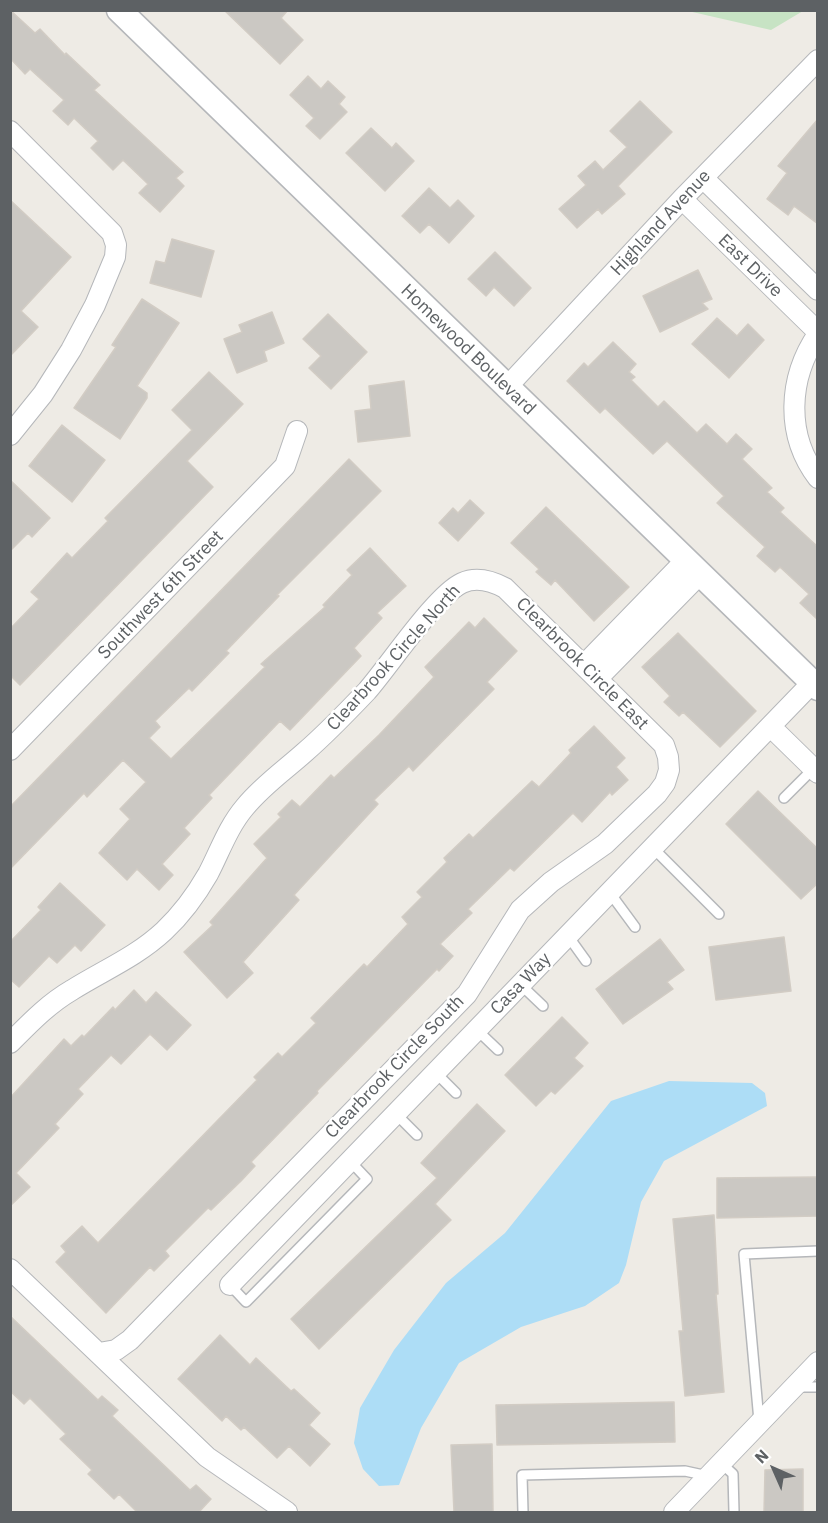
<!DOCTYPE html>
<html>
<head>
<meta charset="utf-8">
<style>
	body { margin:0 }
	#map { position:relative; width:828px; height:1523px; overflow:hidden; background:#eeebe5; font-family:"IBM Plex Sans",sans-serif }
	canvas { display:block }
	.frame { position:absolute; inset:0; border:12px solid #5d6164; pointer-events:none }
	.north { position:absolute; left:744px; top:1439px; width:60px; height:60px; -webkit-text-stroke:4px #fff; paint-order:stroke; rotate:315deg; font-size:16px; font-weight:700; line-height:24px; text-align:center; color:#5d6164 }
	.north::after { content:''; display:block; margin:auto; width:21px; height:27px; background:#5d6164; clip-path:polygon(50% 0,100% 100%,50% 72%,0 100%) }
</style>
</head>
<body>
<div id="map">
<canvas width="828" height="1523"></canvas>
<div class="frame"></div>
<div class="north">N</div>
</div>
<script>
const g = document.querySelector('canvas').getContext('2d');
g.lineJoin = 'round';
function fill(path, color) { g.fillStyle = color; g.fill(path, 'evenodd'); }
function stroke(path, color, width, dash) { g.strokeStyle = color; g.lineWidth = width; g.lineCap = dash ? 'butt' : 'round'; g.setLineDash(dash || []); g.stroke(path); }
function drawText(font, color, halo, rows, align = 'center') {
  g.font = font + ' "IBM Plex Sans",sans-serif'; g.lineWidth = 5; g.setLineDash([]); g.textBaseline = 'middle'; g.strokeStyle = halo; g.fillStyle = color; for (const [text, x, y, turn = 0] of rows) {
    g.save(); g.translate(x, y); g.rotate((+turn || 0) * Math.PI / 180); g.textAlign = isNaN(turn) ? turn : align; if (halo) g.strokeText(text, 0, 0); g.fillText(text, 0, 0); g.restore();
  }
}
fill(new Path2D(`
	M 688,11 L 803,11 L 771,30 Z`), '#c7e3c4');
fill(new Path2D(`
	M 669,1081 L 752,1083 L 765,1093 L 767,1106 L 664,1161 L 641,1202 L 626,1265 L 619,1283 L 585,1306 L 521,1327 L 459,1363 L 421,1428 L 399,1485 L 379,1486 L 363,1469 L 354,1443 L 360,1408 L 394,1350 L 446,1283 L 505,1233 L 611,1101 Z`), '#adddf6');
const building = new Path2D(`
	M 10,10 L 35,33 L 40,29 L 65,55 L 66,53 L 100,85 L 94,90 L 183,172 L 176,178 L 184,186 L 160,212 L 139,193 L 148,184 L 123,160 L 113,170 L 91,148 L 98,141 L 74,118 L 68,125 L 53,111 L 64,100 L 30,69 L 25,74 L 10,58 Z
	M 224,10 L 288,10 L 281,18 L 303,40 L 280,64 Z
	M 308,76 L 321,89 L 328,81 L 345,97 L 339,104 L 347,112 L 320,139 L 306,126 L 314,118 L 290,95 Z
	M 640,101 L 672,132 L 618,186 L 625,194 L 602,214 L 598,209 L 577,228 L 559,209 L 586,185 L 578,176 L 595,161 L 603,170 L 627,147 L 610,131 Z
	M 818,119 L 818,224 L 794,206 L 788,215 L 767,199 L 787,173 L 778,166 Z
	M 371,128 L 392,148 L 396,143 L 414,161 L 385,191 L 346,153 Z
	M 429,188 L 450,208 L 458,200 L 474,216 L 449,243 L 429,224 L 420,233 L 402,216 Z
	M 10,200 L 71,257 L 21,311 L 38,327 L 10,356 Z
	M 172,239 L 214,251 L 201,297 L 150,283 L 156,261 L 165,263 Z
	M 495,252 L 531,288 L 514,306 L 494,287 L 486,296 L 468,279 Z
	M 698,270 L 712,299 L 702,303 L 708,309 L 660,332 L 643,296 Z
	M 142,299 L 179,323 L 137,386 L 147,393 L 147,398 L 120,439 L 74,408 L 116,347 L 112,345 Z
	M 272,312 L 284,343 L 264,351 L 267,361 L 237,373 L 224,339 L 242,332 L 239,325 Z
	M 328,314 L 367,352 L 331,389 L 309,368 L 321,356 L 303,339 Z
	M 717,318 L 737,336 L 748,324 L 764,340 L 729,378 L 692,344 Z
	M 613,342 L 636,364 L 629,372 L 635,377 L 631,380 L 658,407 L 664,401 L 697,433 L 706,424 L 727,444 L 736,434 L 752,449 L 742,459 L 772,488 L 767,492 L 784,508 L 780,512 L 818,547 L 818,620 L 800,603 L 809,594 L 780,567 L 775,572 L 757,556 L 765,547 L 717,503 L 724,496 L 667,441 L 653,454 L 605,408 L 600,413 L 567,381 L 584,363 L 588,367 Z
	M 209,372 L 243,404 L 187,461 L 213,487 L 20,685 L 10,675 L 10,629 L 39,599 L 31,592 L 67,553 L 72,558 L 108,521 L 105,518 L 192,430 L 172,410 Z
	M 404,381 L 410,436 L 358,442 L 355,411 L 371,409 L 369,386 Z
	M 62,425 L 105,460 L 72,502 L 29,466 Z
	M 349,459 L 381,491 L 277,595 L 279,596 L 226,651 L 229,653 L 192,691 L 189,688 L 155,721 L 160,727 L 149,738 L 171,759 L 265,667 L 261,664 L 325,607 L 323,605 L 352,575 L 347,570 L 370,548 L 406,586 L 377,613 L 382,618 L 354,648 L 361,656 L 290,730 L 280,721 L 209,795 L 212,798 L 184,828 L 190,834 L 162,864 L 173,875 L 159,890 L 137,869 L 127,880 L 99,853 L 130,819 L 120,809 L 146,782 L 123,760 L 87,797 L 84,793 L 10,869 L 10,807 Z
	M 10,480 L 50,518 L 32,537 L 28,533 L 10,551 Z
	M 470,500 L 484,513 L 458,541 L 439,523 L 453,508 L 458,513 Z
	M 546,507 L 629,587 L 594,621 L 555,580 L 551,585 L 536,572 L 539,569 L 511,543 Z
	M 484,618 L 517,651 L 487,682 L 494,689 L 413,771 L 409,766 L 374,800 L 378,804 L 294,895 L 299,900 L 243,962 L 253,973 L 227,998 L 184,952 L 213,925 L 210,922 L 267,858 L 254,844 L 281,817 L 278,814 L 292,800 L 300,807 L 331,775 L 334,778 L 379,735 L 434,677 L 425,667 L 469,622 L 475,628 Z
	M 678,633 L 756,711 L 720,747 L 683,712 L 679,716 L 664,702 L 670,696 L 642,667 Z
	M 594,726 L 625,758 L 616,767 L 628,780 L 612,795 L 610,792 L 582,822 L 573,813 L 514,871 L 510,868 L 468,909 L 472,913 L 440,944 L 453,956 L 439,971 L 437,969 L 317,1091 L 318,1093 L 251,1162 L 255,1166 L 241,1181 L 211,1210 L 208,1208 L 165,1251 L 169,1256 L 154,1271 L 150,1267 L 106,1313 L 56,1262 L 66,1252 L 61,1246 L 82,1226 L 98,1243 L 257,1080 L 254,1077 L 278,1053 L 282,1057 L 316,1023 L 311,1018 L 364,964 L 367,967 L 408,924 L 402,917 L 422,897 L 417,892 L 447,862 L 444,858 L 469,834 L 473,838 L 532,781 L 539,787 L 571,753 L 569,750 Z
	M 758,791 L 818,849 L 818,883 L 801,899 L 726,824 Z
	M 60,883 L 105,925 L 81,951 L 75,945 L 57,963 L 49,956 L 19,987 L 10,979 L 10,942 L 41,910 L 38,907 Z
	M 784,937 L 791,991 L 716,1000 L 709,947 Z
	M 660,939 L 684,970 L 667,982 L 673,989 L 623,1024 L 596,989 Z
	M 134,990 L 146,1003 L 156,992 L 191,1025 L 167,1050 L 150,1034 L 121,1064 L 111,1055 L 78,1089 L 83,1094 L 55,1124 L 59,1128 L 16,1173 L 30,1187 L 10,1206 L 10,1098 L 64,1039 L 71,1046 L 82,1035 L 84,1037 L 113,1007 L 115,1010 Z
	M 562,1017 L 588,1043 L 574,1058 L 583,1066 L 555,1094 L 551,1091 L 536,1106 L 505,1075 Z
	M 477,1104 L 505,1131 L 435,1204 L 451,1220 L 319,1349 L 291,1319 L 437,1178 L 421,1163 Z
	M 818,1177 L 818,1216 L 717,1218 L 717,1178 Z
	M 714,1215 L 718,1294 L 716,1294 L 724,1392 L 685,1396 L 679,1331 L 683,1331 L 673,1219 Z
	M 10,1316 L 98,1400 L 102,1396 L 118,1410 L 112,1416 L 190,1490 L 196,1485 L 211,1499 L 199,1512 L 137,1512 L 119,1494 L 114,1499 L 88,1474 L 92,1470 L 60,1439 L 66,1434 L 30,1398 L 24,1404 L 10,1391 Z
	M 220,1335 L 250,1365 L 256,1358 L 291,1391 L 294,1389 L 320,1413 L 309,1425 L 330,1444 L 310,1466 L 289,1446 L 277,1458 L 244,1427 L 241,1430 L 226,1416 L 222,1421 L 178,1379 Z
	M 674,1402 L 675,1442 L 497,1445 L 496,1405 Z
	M 492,1444 L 493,1512 L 454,1512 L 451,1445 Z
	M 803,1469 L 803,1512 L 764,1512 L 765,1470 Z`);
fill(building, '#cbc8c3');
stroke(building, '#d2ccc4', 1.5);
const service = new Path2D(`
	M 784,798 L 813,769
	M 653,848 L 719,914
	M 610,893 L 635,927
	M 568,936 L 586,961
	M 521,985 L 543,1006
	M 477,1030 L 498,1050
	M 436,1073 L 456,1093
	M 396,1114 L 417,1135
	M 230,1285 L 246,1302 L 367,1179 L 350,1161
	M 796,1387 L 818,1387
	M 759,1421 L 744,1254 L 818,1251
	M 721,1463 L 733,1474 L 734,1512
	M 523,1512 L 522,1475 L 685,1471 L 708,1476`);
const minor = new Path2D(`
	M 10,131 L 112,233 L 116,245 L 115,257 L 95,305 L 71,350 L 43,394 L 10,435
	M 703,178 L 818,290
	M 682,199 L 818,332
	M 818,334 C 788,378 785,435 818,478
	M 506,388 L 682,199 L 818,60
	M 584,665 L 686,560
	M 598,678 L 700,574
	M 771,727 L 818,773
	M 10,750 L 285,466 L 297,431
	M 10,1043 C 30,1023 48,1004 72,990 C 104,970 136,957 164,931 C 181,915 196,895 208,874 C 220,851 228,827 245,807 C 263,785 285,770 305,752 C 327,733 347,712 367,691 C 389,666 436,595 462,583 C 477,576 492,581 505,588 L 664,745 L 668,757 L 669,770 L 665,783 L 657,794 L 605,844 L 551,882 L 520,910 L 467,994 L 130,1340 L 116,1350 L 99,1353
	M 10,1269 L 207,1457 L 287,1512
	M 230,1285 L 812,683
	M 674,1512 L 818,1362`);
const tertiary = new Path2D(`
	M 119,10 L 818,688`);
stroke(service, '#b5b7ba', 12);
stroke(minor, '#b5b7ba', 22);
stroke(tertiary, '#b5b7ba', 27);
stroke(service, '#fff', 9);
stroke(minor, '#fff', 20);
stroke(tertiary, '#fff', 24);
drawText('18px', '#5d6164', '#fff', [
	["Highland Avenue",661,223,-47],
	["East Drive",750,266,44],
	["Homewood Boulevard",468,350,44],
	["Southwest 6th Street",161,595,-46],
	["Clearbrook Circle North",394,658,-48],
	["Clearbrook Circle East",582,664,45],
	["Casa Way",521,984,-46],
	["Clearbrook Circle South",395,1067,-46]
]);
</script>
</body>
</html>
